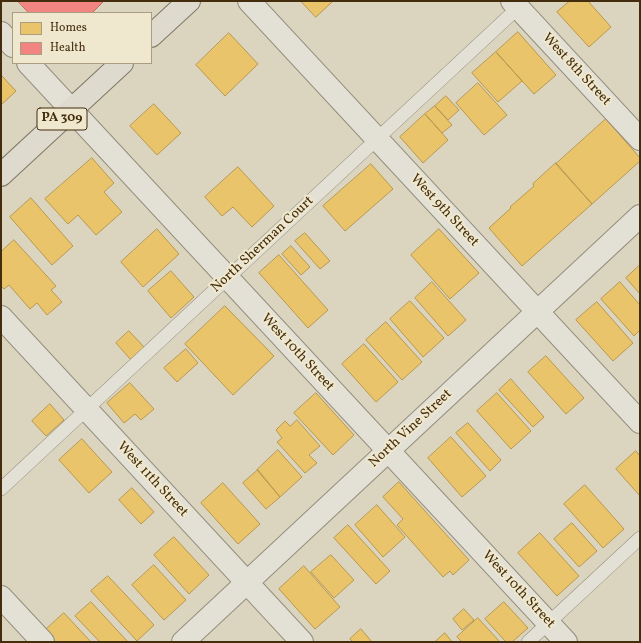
<!DOCTYPE html>
<html>
<head>
<meta charset="utf-8">
<style>
	body { margin:0 }
	#map { position:relative; width:641px; height:643px; overflow:hidden; background:#dbd5bf; font-family:Vollkorn,serif }
	canvas { display:block }
	.frame { position:absolute; inset:0; border:2px solid #442d0c; pointer-events:none }
	.legend { position:absolute; left:12px; top:12px; width:140px; height:52px; box-sizing:border-box; background:#efe8ce; border:1px solid #ab9d80; margin:0; padding:5px 7px; list-style:none; font-size:12px; color:#442d0c }
	.legend li { display:flex; align-items:center; gap:8px; height:20px }
	.legend b { width:20px; border:1px solid #ab9d80 }
</style>
</head>
<body>
<div id="map">
<canvas width="641" height="643"></canvas>
<div class="frame"></div>
<ul class="legend">
<li><b style="height:11px;background:#e9c46a"></b>Homes</li>
<li><b style="height:11px;background:#f28482"></b>Health</li>
</ul>
</div>
<script>
const g = document.querySelector('canvas').getContext('2d');
g.lineJoin = 'round';
function fill(path, color) { g.fillStyle = color; g.fill(path, 'evenodd'); }
function stroke(path, color, width, dash) { g.strokeStyle = color; g.lineWidth = width; g.lineCap = dash ? 'butt' : 'round'; g.setLineDash(dash || []); g.stroke(path); }
function drawText(font, color, halo, rows, align = 'center') {
  g.font = font + ' Vollkorn,serif'; g.lineWidth = 4; g.setLineDash([]); g.textBaseline = 'middle'; g.strokeStyle = halo; g.fillStyle = color; for (const [text, x, y, turn = 0] of rows) {
    g.save(); g.translate(x, y); g.rotate((+turn || 0) * Math.PI / 180); g.textAlign = isNaN(turn) ? turn : align; if (halo) g.strokeText(text, 0, 0); g.fillText(text, 0, 0); g.restore();
  }
}
const homes = new Path2D(`
	M 301,1 L 333,1 L 316,17 Z
	M 570,1 L 588,1 L 611,27 L 589,47 L 557,12 Z
	M 518,32 L 556,75 L 534,94 L 496,52 Z
	M 229,33 L 258,64 L 225,96 L 196,65 Z
	M 496,52 L 522,81 L 498,102 L 472,73 Z
	M 1,75 L 16,91 L 1,105 Z
	M 478,83 L 507,115 L 484,135 L 456,103 Z
	M 446,96 L 459,110 L 448,120 L 435,106 Z
	M 154,104 L 181,133 L 157,155 L 130,126 Z
	M 435,106 L 452,125 L 442,133 L 425,114 Z
	M 425,114 L 448,140 L 423,163 L 400,137 Z
	M 606,119 L 640,158 L 640,161 L 592,204 L 556,164 Z
	M 92,158 L 114,183 L 104,192 L 122,212 L 96,235 L 78,215 L 68,224 L 45,199 Z
	M 556,163 L 592,204 L 522,266 L 489,228 L 511,208 L 510,207 L 534,186 L 533,184 Z
	M 371,164 L 393,189 L 345,231 L 323,206 Z
	M 238,167 L 274,206 L 252,227 L 233,207 L 222,216 L 205,197 Z
	M 31,198 L 73,246 L 52,265 L 10,217 Z
	M 157,229 L 179,254 L 143,287 L 121,262 Z
	M 439,229 L 479,273 L 450,299 L 411,255 Z
	M 305,233 L 330,261 L 320,269 L 295,241 Z
	M 14,240 L 56,286 L 51,290 L 62,302 L 47,315 L 37,303 L 30,309 L 9,285 L 4,289 L 1,286 L 1,252 Z
	M 291,246 L 310,267 L 301,275 L 282,254 Z
	M 279,255 L 328,310 L 308,328 L 259,273 Z
	M 640,265 L 640,294 L 626,278 Z
	M 171,271 L 194,297 L 171,318 L 148,291 Z
	M 432,282 L 466,320 L 448,336 L 415,298 Z
	M 620,282 L 640,305 L 640,330 L 634,336 L 601,299 Z
	M 410,301 L 444,338 L 423,357 L 390,319 Z
	M 597,302 L 633,343 L 613,361 L 576,320 Z
	M 225,306 L 274,356 L 233,395 L 185,344 Z
	M 386,322 L 422,362 L 402,380 L 366,340 Z
	M 129,331 L 145,348 L 131,360 L 116,343 Z
	M 364,344 L 398,382 L 376,402 L 342,364 Z
	M 186,349 L 198,363 L 177,382 L 164,368 Z
	M 546,356 L 584,398 L 566,414 L 528,372 Z
	M 511,379 L 544,417 L 533,427 L 499,390 Z
	M 130,383 L 154,409 L 141,420 L 135,414 L 124,423 L 107,403 Z
	M 316,393 L 354,435 L 333,455 L 294,413 Z
	M 497,393 L 531,431 L 511,449 L 477,411 Z
	M 50,404 L 64,420 L 46,436 L 32,421 Z
	M 297,420 L 320,446 L 309,455 L 317,463 L 305,473 L 277,442 L 282,438 L 276,430 L 285,421 L 290,426 Z
	M 468,423 L 501,460 L 490,471 L 456,433 Z
	M 451,437 L 486,476 L 462,497 L 428,458 Z
	M 82,439 L 112,472 L 89,493 L 59,460 Z
	M 278,450 L 302,477 L 280,497 L 257,470 Z
	M 636,451 L 640,456 L 640,496 L 616,469 Z
	M 258,470 L 280,497 L 266,509 L 243,483 Z
	M 399,482 L 469,560 L 453,575 L 450,571 L 443,577 L 397,525 L 403,519 L 383,497 Z
	M 223,483 L 260,524 L 238,544 L 201,503 Z
	M 585,485 L 624,529 L 603,548 L 564,504 Z
	M 132,488 L 154,512 L 141,524 L 119,500 Z
	M 377,505 L 405,537 L 383,557 L 355,525 Z
	M 572,523 L 597,551 L 579,567 L 554,539 Z
	M 348,525 L 390,571 L 376,584 L 334,538 Z
	M 540,533 L 579,576 L 557,596 L 518,553 Z
	M 174,537 L 209,575 L 189,594 L 154,555 Z
	M 331,555 L 354,580 L 334,598 L 311,572 Z
	M 154,565 L 186,600 L 164,620 L 132,585 Z
	M 304,566 L 340,607 L 315,629 L 279,589 Z
	M 108,576 L 154,625 L 137,641 L 91,591 Z
	M 91,602 L 128,642 L 100,642 L 75,616 Z
	M 504,602 L 528,628 L 512,642 L 506,642 L 485,619 Z
	M 464,609 L 474,620 L 462,630 L 453,619 Z
	M 64,613 L 91,642 L 48,642 L 41,634 Z
	M 478,618 L 500,642 L 462,642 L 457,637 Z
	M 361,629 L 372,642 L 353,642 L 350,639 Z
	M 445,633 L 452,642 L 435,642 Z`);
fill(homes, '#e9c46a');
stroke(homes, '#b8974e', 1);
const health = new Path2D(`
	M 18,1 L 104,1 L 92,13 L 29,13 Z`);
fill(health, '#f28482');
stroke(health, '#be6a5f', 1);
const service = new Path2D(`
	M 1,489 L 522,4
	M 528,642 L 640,538`);
const minor = new Path2D(`
	M 249,1 L 640,422
	M 512,1 L 640,139
	M 1,33 L 13,46
	M 28,63 L 566,642
	M 1,317 L 302,642
	M 1,597 L 43,642
	M 183,642 L 640,216`);
const primary = new Path2D(`
	M 151,36 L 189,1
	M 1,175 L 122,63`);
stroke(service, '#948e7e', 14);
stroke(minor, '#948e7e', 24);
stroke(primary, '#7e7766', 24);
stroke(service, '#e3e0d5', 13);
stroke(minor, '#e3e0d5', 22);
stroke(primary, '#dedbce', 22);
for (const [x, y, w] of [
	[62,119,50]
]) { const box = new Path2D(); box.roundRect(x - w / 2, y - 11, w, 22, 3); g.fillStyle = '#efe8ce'; g.fill(box); stroke(box, '#442d0c', 1); }
drawText('bold 13px', '#442d0c', null, [
	["PA 309",62,119]
]);
drawText('14px', '#442d0c', '#efe8ce', [
	["West 8th Street",576,70,47],
	["West 9th Street",444,211,47],
	["North Sherman Court",263,245,-43],
	["West 10th Street",297,353,47],
	["North Vine Street",411,429,-43],
	["West 11th Street",152,480,47],
	["West 10th Street",518,590,47]
]);
</script>
</body>
</html>
